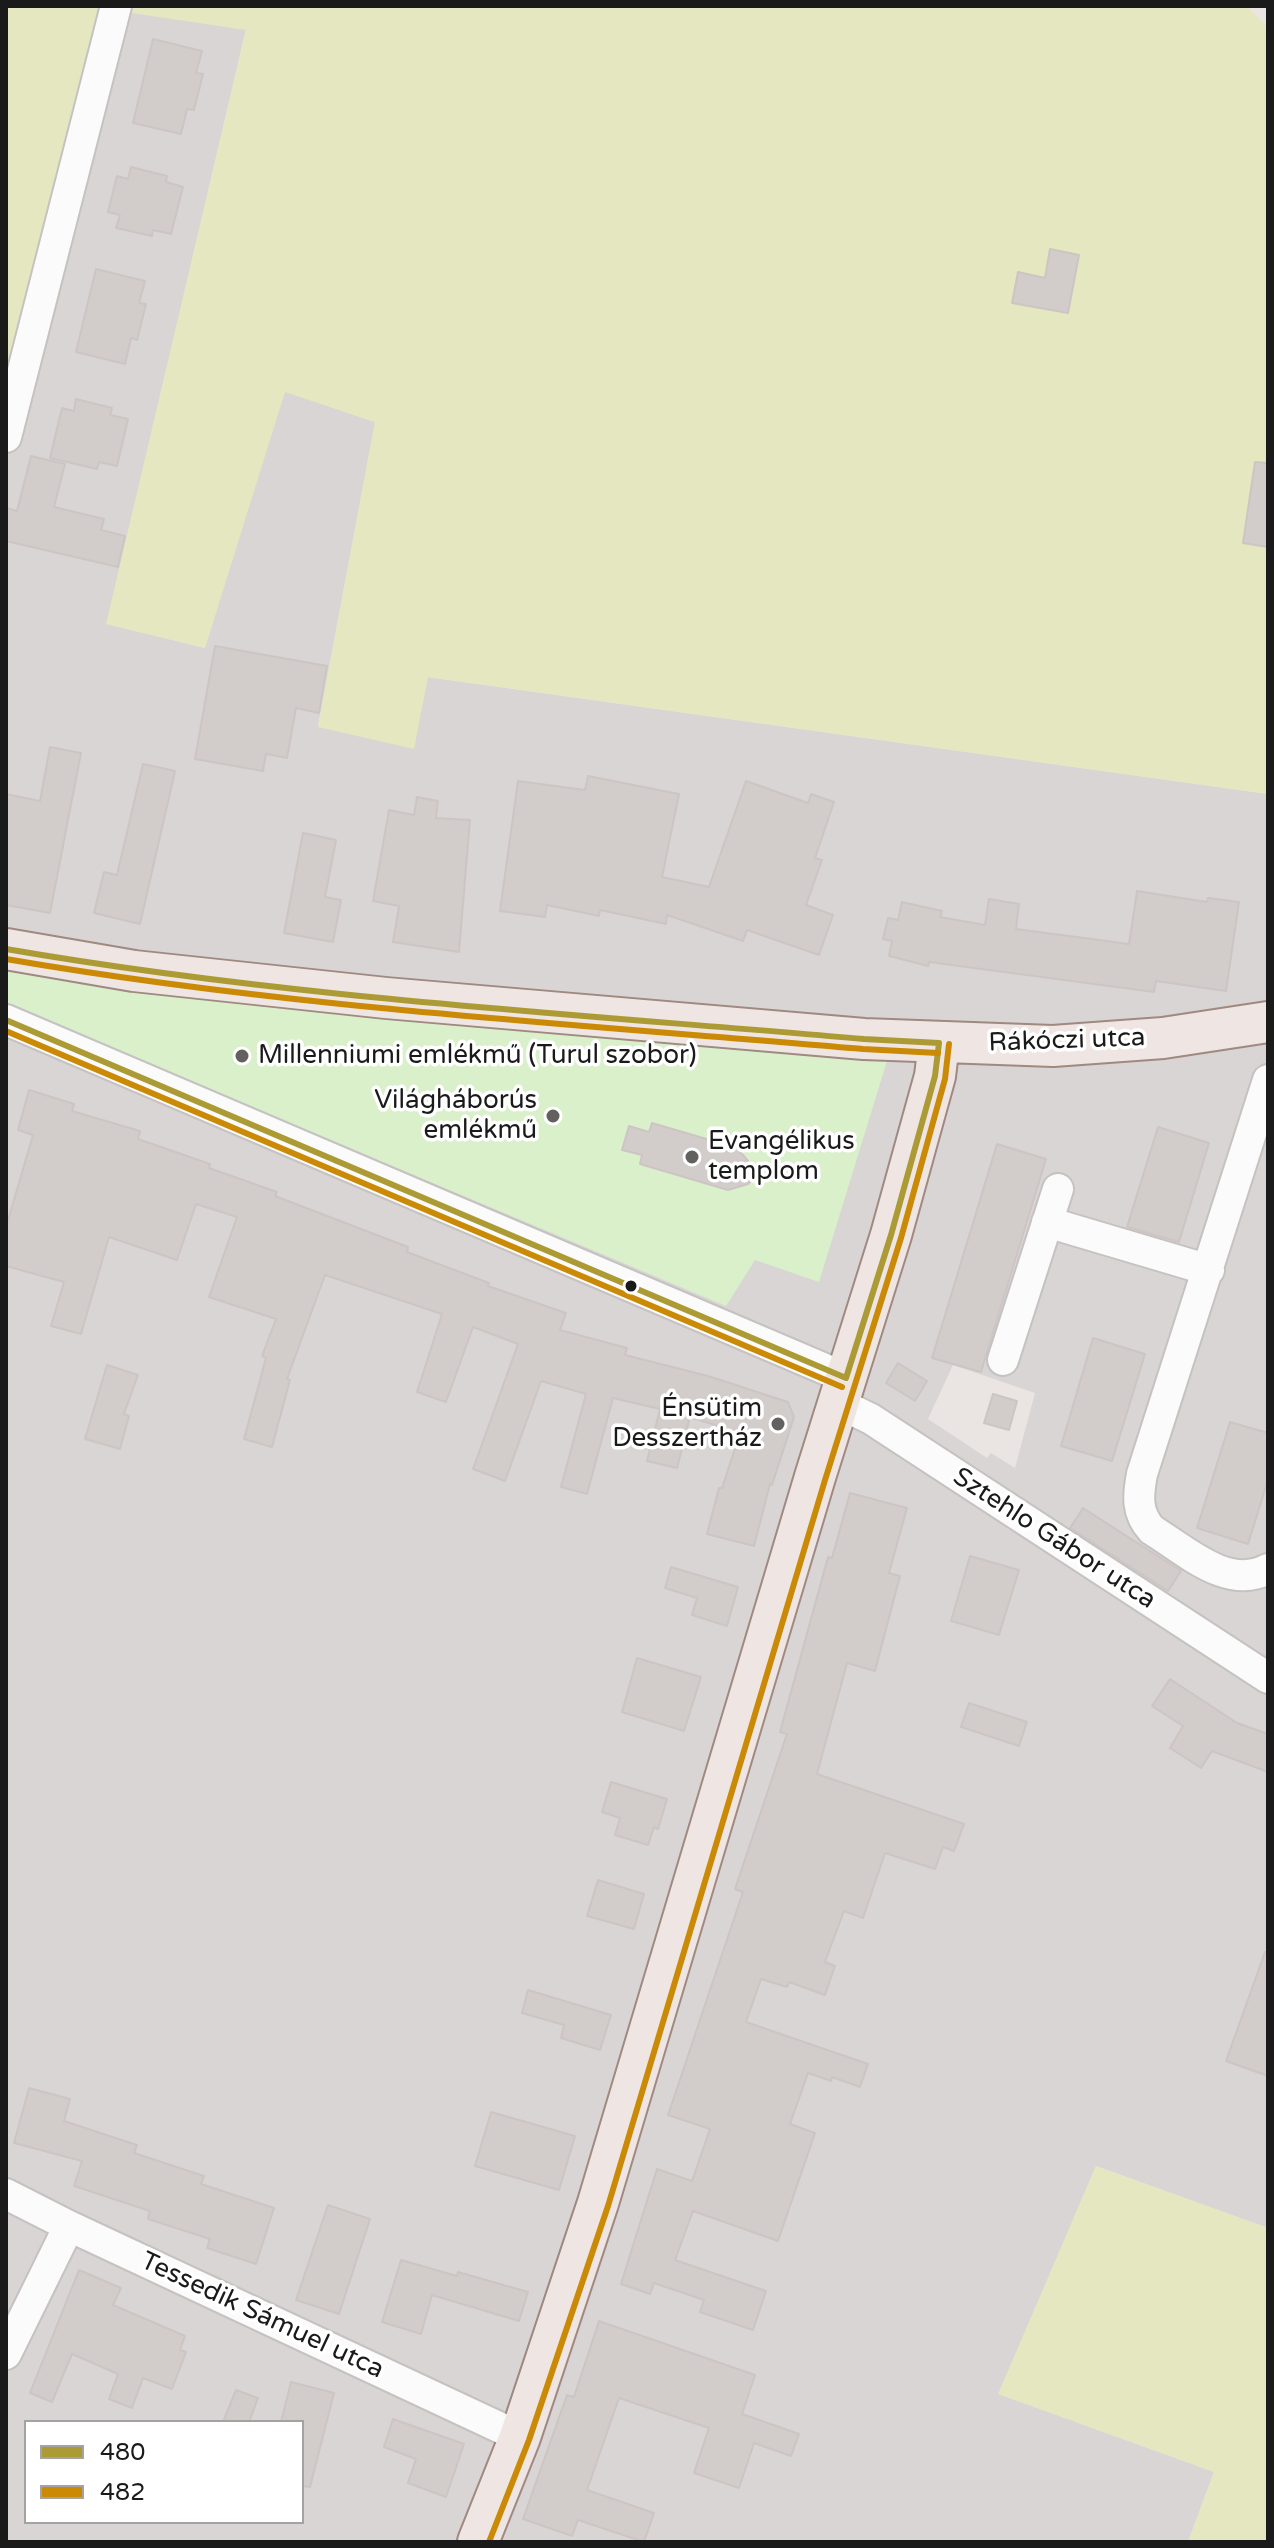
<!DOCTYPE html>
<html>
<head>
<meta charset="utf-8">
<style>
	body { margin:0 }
	#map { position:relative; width:1274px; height:2548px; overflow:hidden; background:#eae4e2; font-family:"Varela Round",sans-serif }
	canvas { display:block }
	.frame { position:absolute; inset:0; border:8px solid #1a1a1a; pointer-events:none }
	.legend { position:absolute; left:24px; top:2420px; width:280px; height:104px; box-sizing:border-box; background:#fff; border:2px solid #a3a3a3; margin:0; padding:10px 14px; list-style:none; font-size:24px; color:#1a1a1a }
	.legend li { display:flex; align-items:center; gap:16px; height:40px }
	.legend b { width:40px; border:2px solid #a3a3a3 }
</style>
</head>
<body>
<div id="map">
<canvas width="1274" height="2548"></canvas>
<div class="frame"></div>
<ul class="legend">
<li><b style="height:10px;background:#ac9b35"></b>480</li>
<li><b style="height:10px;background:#cb8a05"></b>482</li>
</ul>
</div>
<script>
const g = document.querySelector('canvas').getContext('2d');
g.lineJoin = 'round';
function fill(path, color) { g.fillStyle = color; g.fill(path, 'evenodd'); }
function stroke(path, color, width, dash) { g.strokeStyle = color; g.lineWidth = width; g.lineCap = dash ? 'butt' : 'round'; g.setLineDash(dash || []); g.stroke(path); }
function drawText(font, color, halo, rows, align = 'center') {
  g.font = font + ' "Varela Round",sans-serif'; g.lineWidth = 7; g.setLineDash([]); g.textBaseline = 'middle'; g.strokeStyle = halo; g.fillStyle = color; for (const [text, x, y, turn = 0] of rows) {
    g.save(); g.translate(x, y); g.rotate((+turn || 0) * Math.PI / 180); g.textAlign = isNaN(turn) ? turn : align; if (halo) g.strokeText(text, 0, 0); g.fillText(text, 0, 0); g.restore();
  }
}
fill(new Path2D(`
	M 105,9 L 246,29 L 107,624 L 205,648 L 284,391 L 375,422 L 318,726 L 427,677 L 1268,794 L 1268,2228 L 1096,2166 L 999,2394 L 1214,2472 L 1188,2542 L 6,2542 L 6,373 ZM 953,1365 L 1035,1393 L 1015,1468 L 991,1453 L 987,1458 L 928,1419 ZM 26,2422 L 302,2422 L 302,2522 L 26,2522 Z`), '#d9d5d4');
fill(new Path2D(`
	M 6,6 L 1247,6 L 1268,28 L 1268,794 L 428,677 L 414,749 L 318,727 L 375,422 L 285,392 L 205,648 L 106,624 L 246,30 L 105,9 L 6,373 Z
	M 1096,2166 L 1268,2228 L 1268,2542 L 1188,2542 L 1214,2472 L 998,2394 Z`), '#e4e7bf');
fill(new Path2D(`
	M 6,968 L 139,992 L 515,1030 L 887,1061 L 819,1282 L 755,1260 L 726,1306 L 6,1004 Z`), '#d9f0cb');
const building = new Path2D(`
	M 153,39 L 202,51 L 196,73 L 203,74 L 194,110 L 187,109 L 181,134 L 133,123 Z
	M 131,167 L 167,176 L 166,182 L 183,187 L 171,234 L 153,230 L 152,236 L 116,228 L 120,215 L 108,212 L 117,176 L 128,179 Z
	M 1050,249 L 1079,255 L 1068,313 L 1012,303 L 1018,272 L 1045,278 Z
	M 96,269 L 145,281 L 139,303 L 146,304 L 137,340 L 131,338 L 125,364 L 76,352 Z
	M 76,399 L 112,408 L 110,415 L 128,419 L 117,466 L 99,462 L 97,469 L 50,458 L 62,408 L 74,411 Z
	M 31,456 L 65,464 L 54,507 L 104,519 L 101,530 L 125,536 L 118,567 L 6,541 L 6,508 L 17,511 Z
	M 1255,462 L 1268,463 L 1268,547 L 1243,543 Z
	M 215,646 L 327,666 L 319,713 L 296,708 L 287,758 L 266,754 L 263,771 L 195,759 Z
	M 50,747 L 81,753 L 50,913 L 6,905 L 6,794 L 40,801 Z
	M 143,764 L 175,771 L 140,924 L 94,913 L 104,872 L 117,875 Z
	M 588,776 L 679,794 L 662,877 L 709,887 L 746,781 L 808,803 L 811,794 L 834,802 L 815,858 L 822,860 L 806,905 L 833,915 L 819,955 L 747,930 L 743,941 L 667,915 L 666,924 L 600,910 L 599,916 L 547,905 L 545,917 L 500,911 L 518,781 L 585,790 Z
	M 417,797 L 438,801 L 436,818 L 470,820 L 459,952 L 393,942 L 399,906 L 373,901 L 389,810 L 414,815 Z
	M 303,833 L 336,840 L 325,897 L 341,900 L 333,942 L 284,933 Z
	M 1137,891 L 1207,902 L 1208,898 L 1239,902 L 1226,991 L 1156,981 L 1154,992 L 929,962 L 928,966 L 889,956 L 892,941 L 883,939 L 888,918 L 898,920 L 902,902 L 942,911 L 940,917 L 985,925 L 989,899 L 1019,904 L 1016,929 L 1129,944 Z
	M 29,1090 L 74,1104 L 72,1111 L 140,1131 L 138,1139 L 210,1164 L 209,1168 L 277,1192 L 275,1196 L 408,1247 L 407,1252 L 489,1283 L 488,1286 L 566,1313 L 560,1330 L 627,1348 L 625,1355 L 708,1376 L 788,1402 L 794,1417 L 772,1485 L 770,1484 L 754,1546 L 707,1534 L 719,1488 L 722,1488 L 740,1433 L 690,1417 L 677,1468 L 647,1461 L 660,1409 L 613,1398 L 587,1494 L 561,1487 L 586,1394 L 541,1381 L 505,1481 L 473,1469 L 518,1344 L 473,1327 L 446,1402 L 417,1392 L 442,1314 L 325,1275 L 287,1379 L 290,1380 L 272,1447 L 244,1439 L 266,1358 L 262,1356 L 276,1319 L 209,1297 L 237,1217 L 196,1204 L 177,1260 L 109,1237 L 81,1334 L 51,1326 L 64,1282 L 6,1266 L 6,1227 L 33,1135 L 18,1130 Z
	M 652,1123 L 737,1148 L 753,1167 L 752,1180 L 748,1184 L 728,1190 L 640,1164 L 642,1155 L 622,1150 L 629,1126 L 649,1132 Z
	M 1158,1127 L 1209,1143 L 1179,1242 L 1127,1227 Z
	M 997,1144 L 1046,1159 L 981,1372 L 932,1358 Z
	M 1093,1338 L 1145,1354 L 1112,1461 L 1061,1446 Z
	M 898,1363 L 927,1381 L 915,1401 L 886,1383 Z
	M 107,1365 L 138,1375 L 124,1414 L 129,1416 L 120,1449 L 85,1439 Z
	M 993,1394 L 1017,1401 L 1009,1430 L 984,1423 Z
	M 1230,1422 L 1268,1433 L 1268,1480 L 1248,1544 L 1197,1528 Z
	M 850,1493 L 907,1508 L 889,1573 L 900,1576 L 875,1671 L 847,1663 L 817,1774 L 964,1824 L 954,1851 L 943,1847 L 935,1869 L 885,1853 L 863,1918 L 844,1911 L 825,1962 L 835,1966 L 825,1995 L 789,1982 L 787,1987 L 761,1979 L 746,2022 L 868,2064 L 860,2087 L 832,2077 L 831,2081 L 808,2073 L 790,2124 L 815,2133 L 778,2241 L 693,2211 L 675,2260 L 766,2291 L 753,2330 L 700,2312 L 704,2300 L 654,2283 L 650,2294 L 621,2284 L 657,2169 L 692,2181 L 710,2129 L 668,2115 L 743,1892 L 735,1889 L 787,1734 L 780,1732 L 828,1557 L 832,1558 Z
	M 1083,1508 L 1181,1571 L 1168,1591 L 1070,1528 Z
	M 970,1556 L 1019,1570 L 999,1635 L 951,1621 Z
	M 671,1567 L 738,1587 L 727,1626 L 692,1615 L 697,1598 L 665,1588 Z
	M 637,1658 L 701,1677 L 684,1731 L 622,1712 Z
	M 1170,1679 L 1237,1723 L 1268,1734 L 1268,1772 L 1212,1751 L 1201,1768 L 1170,1748 L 1183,1726 L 1152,1706 Z
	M 969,1703 L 1027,1722 L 1019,1746 L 961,1727 Z
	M 611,1782 L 667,1799 L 658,1829 L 654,1827 L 648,1845 L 615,1835 L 620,1818 L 602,1812 Z
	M 598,1880 L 644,1894 L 634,1929 L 587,1916 Z
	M 1265,1952 L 1268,1953 L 1268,2076 L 1226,2061 Z
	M 528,1990 L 611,2015 L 600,2050 L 561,2038 L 564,2025 L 522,2013 Z
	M 29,2088 L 70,2099 L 64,2121 L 137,2145 L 134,2153 L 204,2176 L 201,2184 L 274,2208 L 256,2264 L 207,2248 L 210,2239 L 148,2219 L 150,2211 L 74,2186 L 82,2161 L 14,2143 Z
	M 491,2112 L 575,2136 L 559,2190 L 475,2166 Z
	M 328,2205 L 370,2219 L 339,2314 L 296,2300 Z
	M 401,2260 L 457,2276 L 458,2272 L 528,2292 L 519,2321 L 432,2295 L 421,2334 L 382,2322 Z
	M 79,2270 L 121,2288 L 113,2305 L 185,2336 L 180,2350 L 186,2352 L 172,2389 L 143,2378 L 132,2408 L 109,2399 L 118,2374 L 72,2354 L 52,2402 L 30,2393 Z
	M 599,2321 L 755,2375 L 742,2414 L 799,2434 L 791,2456 L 754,2443 L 739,2488 L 694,2473 L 709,2428 L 619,2398 L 587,2490 L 654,2513 L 644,2542 L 578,2520 L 572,2536 L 523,2519 L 567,2395 L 574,2397 Z
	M 291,2382 L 334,2393 L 310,2487 L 302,2486 L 302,2422 L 281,2422 Z
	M 236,2390 L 258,2398 L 249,2422 L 223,2422 Z
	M 393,2419 L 464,2444 L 446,2497 L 408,2483 L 416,2459 L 384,2447 Z`);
fill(building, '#d2cccb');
stroke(building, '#cdc5c4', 2);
const minor = new Path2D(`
	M 6,437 L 116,6
	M 6,1020 L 846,1378
	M 1268,1080 L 1142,1474 C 1138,1495 1136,1513 1152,1530 C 1185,1550 1228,1591 1268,1569
	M 1047,1222 L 1209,1270
	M 1003,1360 L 1058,1189
	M 838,1403 L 871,1419 L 1268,1678
	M 6,2194 L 69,2226 L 520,2437
	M 6,2354 L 69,2226`);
const major = new Path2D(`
	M 6,949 L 134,971 L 386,998 L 864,1039 L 1053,1046 L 1163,1038 L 1268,1022
	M 478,2542 L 520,2437 L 598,2203 L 815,1477 L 891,1235 L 935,1076 L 939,1043`);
stroke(minor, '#c5c2c1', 34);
stroke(major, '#9f8980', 44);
stroke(minor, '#fcfbfb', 30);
stroke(major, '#efe5e2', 40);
stroke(new Path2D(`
	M 6,949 C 289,998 578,1014 864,1039 L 939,1043
	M 6,1020 L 846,1378
	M 846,1378 L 891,1235 L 935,1076 L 939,1043`), '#ac9b35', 6);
stroke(new Path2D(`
	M 6,959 C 289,1008 577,1024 863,1049 L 938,1053
	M 6,1031 L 842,1387
	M 489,2542 L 529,2440 L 608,2206 L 825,1480 L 901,1238 L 945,1079 L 949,1044`), '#cb8a05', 6);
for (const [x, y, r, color] of [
	[242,1056,8,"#636160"],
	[553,1116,8,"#636160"],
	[692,1157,8,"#636160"],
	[631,1286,7,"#1a1a1a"],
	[778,1424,8,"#636160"]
]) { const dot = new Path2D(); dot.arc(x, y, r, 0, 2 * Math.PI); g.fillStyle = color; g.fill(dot); stroke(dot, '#fff', 3); }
drawText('26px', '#1a1a1a', '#fff', [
	["Rákóczi utca",1067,1041,-2],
	["Sztehlo Gábor utca",1054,1539,33],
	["Tessedik Sámuel utca",262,2316,25]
]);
drawText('26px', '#1a1a1a', '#fff', [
	["Millenniumi emlékmű (Turul szobor)",258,1056],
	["Világháborús",537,1101,"right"],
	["emlékmű",537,1131,"right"],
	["Evangélikus",708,1142],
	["templom",708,1172],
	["Énsütim",762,1409,"right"],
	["Desszertház",762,1439,"right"]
], 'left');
</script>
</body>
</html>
